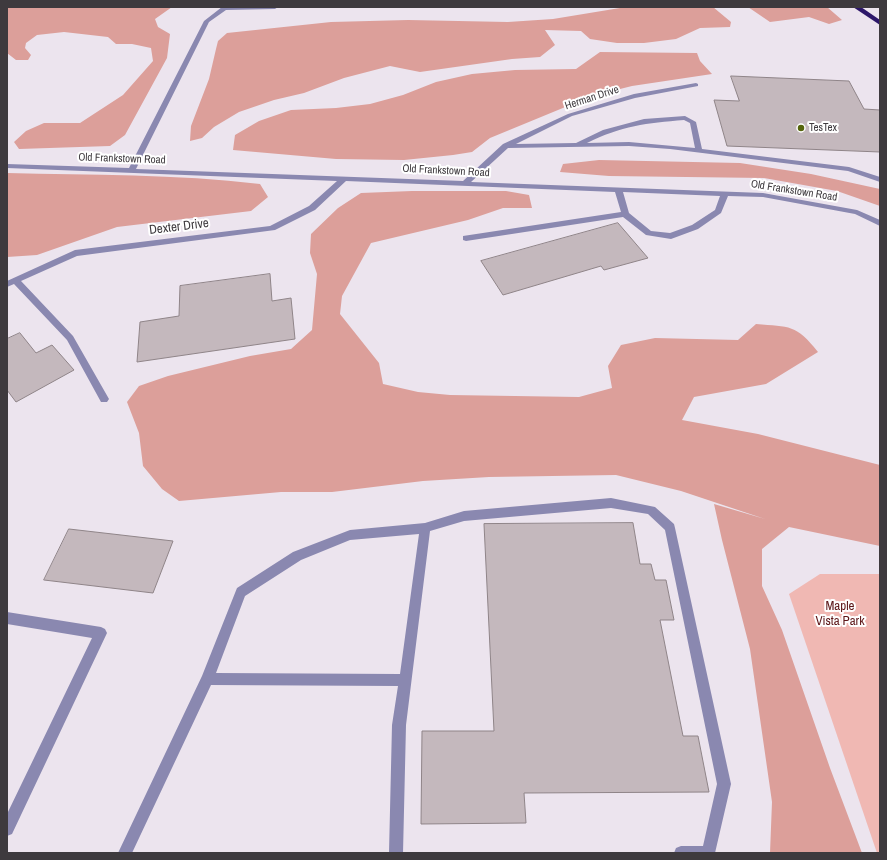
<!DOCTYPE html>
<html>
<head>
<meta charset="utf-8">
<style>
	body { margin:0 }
	#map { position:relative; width:887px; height:860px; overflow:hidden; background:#ece4ee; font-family:"Archivo Narrow",sans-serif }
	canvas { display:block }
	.frame { position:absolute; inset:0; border:8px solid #3e3a3e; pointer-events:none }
</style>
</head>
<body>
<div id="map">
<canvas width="887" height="860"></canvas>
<div class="frame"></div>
</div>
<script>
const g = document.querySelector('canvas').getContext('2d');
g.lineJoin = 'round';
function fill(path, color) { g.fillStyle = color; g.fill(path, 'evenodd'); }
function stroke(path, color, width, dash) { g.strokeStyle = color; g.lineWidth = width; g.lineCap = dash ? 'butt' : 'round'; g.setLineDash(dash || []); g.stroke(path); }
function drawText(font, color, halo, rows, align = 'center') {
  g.font = font + ' "Archivo Narrow",sans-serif'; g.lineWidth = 4; g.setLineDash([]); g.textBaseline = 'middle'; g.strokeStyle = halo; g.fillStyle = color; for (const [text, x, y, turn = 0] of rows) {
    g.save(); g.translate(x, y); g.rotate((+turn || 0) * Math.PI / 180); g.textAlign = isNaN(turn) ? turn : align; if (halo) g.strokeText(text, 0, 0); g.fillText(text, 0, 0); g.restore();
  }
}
fill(new Path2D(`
	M 820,574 L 880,574 L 880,853 L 877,853 L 789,594 Z`), '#f0b8b3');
fill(new Path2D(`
	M 7,7 L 172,7 L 155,19 L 158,27 L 170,34 L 167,58 L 125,135 L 110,146 L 19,149 L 14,142 L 26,131 L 44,123 L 80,123 L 123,95 L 153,61 L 151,48 L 132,44 L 116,44 L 108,37 L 64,32 L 37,35 L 26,43 L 25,48 L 31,55 L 28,60 L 16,60 L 7,53 Z
	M 626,7 L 713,7 L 731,22 L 730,27 L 700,28 L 676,39 L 644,43 L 617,43 L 590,39 L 581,31 L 545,30 L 555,45 L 540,57 L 512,59 L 420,72 L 390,66 L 344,78 L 304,93 L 274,100 L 239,112 L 214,127 L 202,138 L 190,141 L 191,126 L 209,79 L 216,49 L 218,41 L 227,33 L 331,22 L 408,20 L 508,22 L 553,19 Z
	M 748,7 L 827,7 L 842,20 L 829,24 L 809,17 L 770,22 Z
	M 600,52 L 697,53 L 700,61 L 712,74 L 632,86 L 592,96 L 490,138 L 472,152 L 453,155 L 404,160 L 336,159 L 233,150 L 235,135 L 259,121 L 291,110 L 336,108 L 370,104 L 403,95 L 436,82 L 472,74 L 515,70 L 576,69 Z
	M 599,160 L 740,163 L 811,174 L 880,189 L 880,206 L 837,191 L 764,178 L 609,176 L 560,172 L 563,164 Z
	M 7,173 C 91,175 176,174 260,184 L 268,197 L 251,211 L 117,227 L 37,255 L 7,257 Z
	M 412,191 L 506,191 L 529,195 L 532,208 L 503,208 L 468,220 L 371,243 L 342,296 L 340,314 L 379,363 L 383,384 L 418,392 L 450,395 L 579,397 L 612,388 L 608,366 L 621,345 L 655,338 L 738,340 L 756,324 C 790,327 796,324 818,352 L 766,384 L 694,397 L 682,420 L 758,434 L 880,465 L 880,546 L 789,527 L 762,549 L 762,586 L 782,630 L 830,768 L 862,853 L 770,853 L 772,802 L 750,649 L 722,540 L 714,504 L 765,519 L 681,491 L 616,475 L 489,477 L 423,481 L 332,492 L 281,492 L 179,501 L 162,489 L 143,466 L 139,433 L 127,402 L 139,386 L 168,376 L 250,356 L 291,349 L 312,330 L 317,274 L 310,253 L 311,234 L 338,208 L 361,193 Z`), '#dc9f9a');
const building = new Path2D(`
	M 731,76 L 849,81 L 864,109 L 880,110 L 880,152 L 727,146 L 714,100 L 739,101 Z
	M 618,223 L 648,258 L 604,270 L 601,266 L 503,295 L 481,261 Z
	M 270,274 L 272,301 L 291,298 L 295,339 L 137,362 L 140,322 L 179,316 L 180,286 Z
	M 20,333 L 36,353 L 52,345 L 74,370 L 16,402 L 7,390 L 7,339 Z
	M 633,523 L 640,564 L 651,564 L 655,580 L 666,580 L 674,620 L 660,620 L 683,736 L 698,736 L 709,792 L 524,793 L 526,823 L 421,824 L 422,731 L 494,731 L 484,524 Z
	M 69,529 L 173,541 L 153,593 L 44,580 Z`);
fill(building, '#c4b8bd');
stroke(building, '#8f8488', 1);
fill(new Path2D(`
	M 222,7 L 278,7 L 275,9 L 226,10 L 209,22 L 136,169 L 463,181 L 503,144 L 568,114 L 634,94 L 696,83 L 698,84 L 698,86 L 635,98 L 572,116 L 516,144 L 576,143 L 603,130 L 644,119 L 685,116 L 696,122 L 702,149 L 849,167 L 880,177 L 880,182 L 848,171 L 670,149 L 629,146 L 508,148 L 471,182 L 763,193 L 857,210 L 880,220 L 880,226 L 855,214 L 763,197 L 728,196 L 721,213 L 698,229 L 671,239 L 646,235 L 623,217 L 466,241 L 463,240 L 463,236 L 621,212 L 615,192 L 346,181 L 315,210 L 275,230 L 77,256 L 21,281 L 73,336 L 109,399 L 107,402 L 101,402 L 67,340 L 14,284 L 7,287 L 7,281 L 75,250 L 270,226 L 309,206 L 337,181 L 7,168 L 7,164 L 129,168 L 204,21 ZM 684,120 L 690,123 L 695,148 L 629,142 L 587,143 C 621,126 647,123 684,120 ZM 623,192 L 720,196 L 715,210 L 692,225 L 670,233 L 651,231 L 629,213 Z
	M 611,498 L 655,507 L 674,524 L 675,528 L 731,784 L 715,853 L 674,853 L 676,848 L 681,846 L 703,846 L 717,784 L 665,530 L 648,514 L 611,508 L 464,521 L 430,531 L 406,725 L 403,853 L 389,853 L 392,725 L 398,686 L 211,685 L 132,853 L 118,853 L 202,676 L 237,588 L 293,552 L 350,530 L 425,523 L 464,511 ZM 419,534 L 400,674 L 216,673 L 245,596 L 301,560 L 350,540 Z
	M 7,612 L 101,627 L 105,629 L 107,633 L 12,834 L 7,836 L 7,814 L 92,638 L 7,624 Z`), '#8a88b0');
fill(new Path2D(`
	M 853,7 L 861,7 L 880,20 L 880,25 Z`), '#2d1769');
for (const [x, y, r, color] of [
	[801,128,4,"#55650c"]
]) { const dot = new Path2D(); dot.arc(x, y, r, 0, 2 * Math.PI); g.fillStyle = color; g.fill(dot); stroke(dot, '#fff', 1.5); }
drawText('11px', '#3e3a3e', '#fff', [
	["Herman Drive",592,98,-18],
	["Old Frankstown Road",122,159,2],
	["Old Frankstown Road",446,171,3],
	["Old Frankstown Road",794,191,9]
]);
drawText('11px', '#3e3a3e', '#fff', [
	["TesTex",809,128]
], 'left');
drawText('13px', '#3e3a3e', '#fff', [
	["Dexter Drive",179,227,-7]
]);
drawText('13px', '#5c1517', '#fff', [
	["Maple",840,607],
	["Vista Park",840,622]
]);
</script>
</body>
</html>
